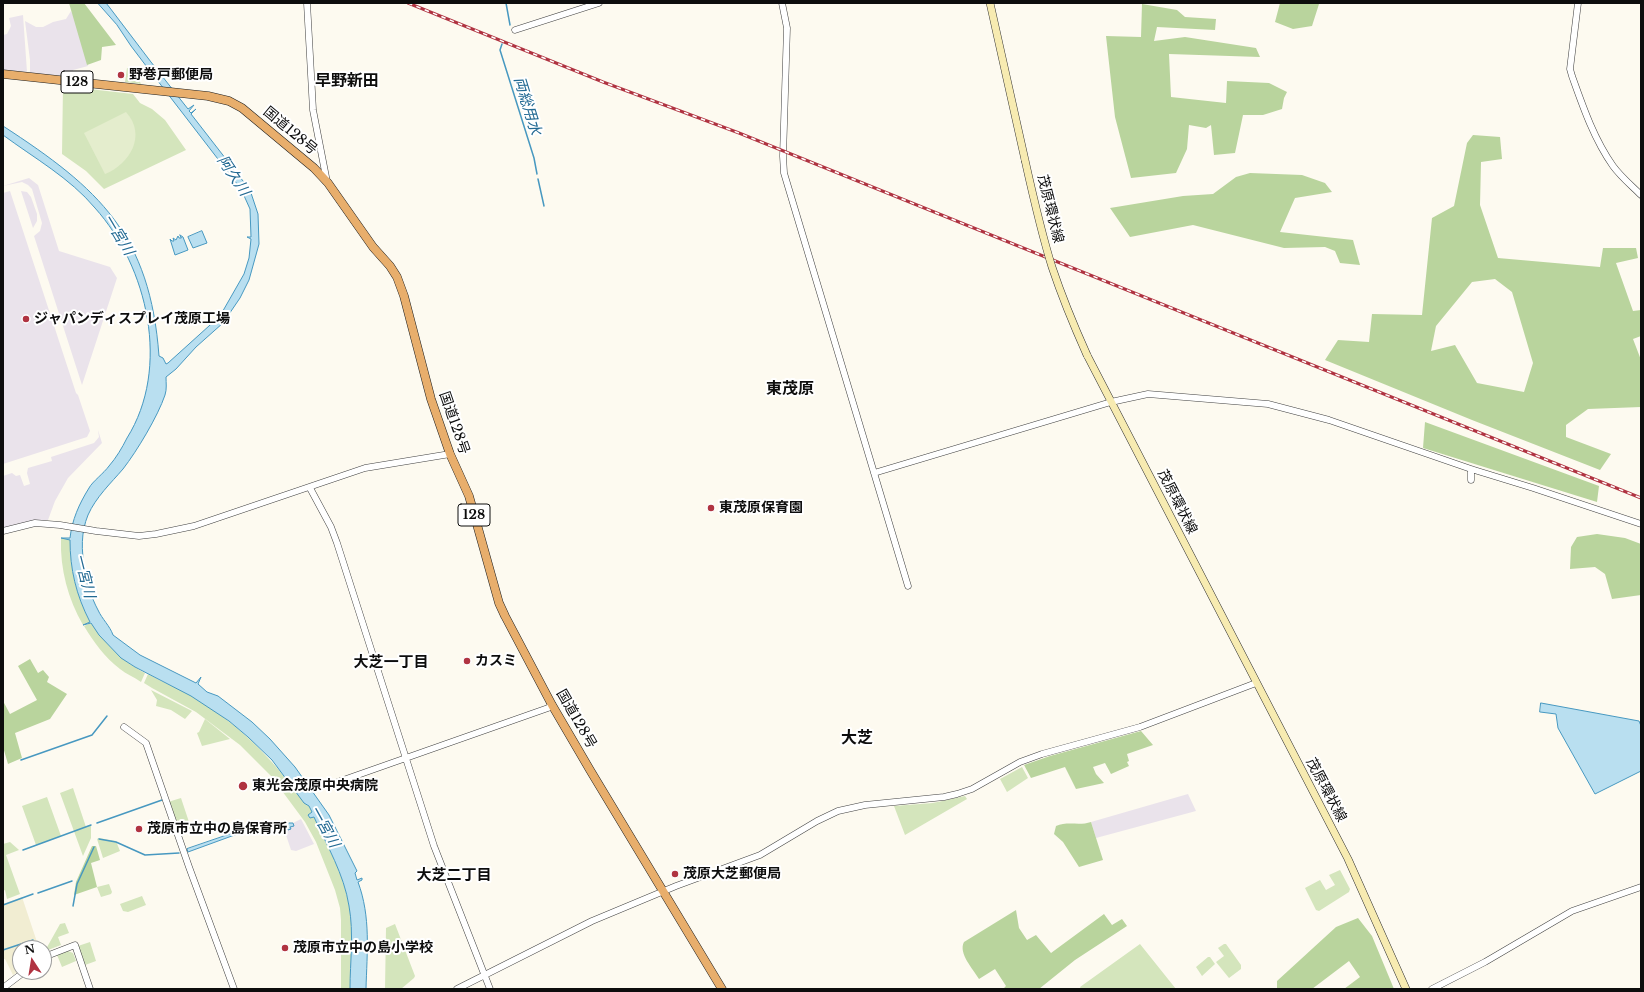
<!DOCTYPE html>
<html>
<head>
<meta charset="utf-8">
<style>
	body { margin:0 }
	#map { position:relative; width:1644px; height:992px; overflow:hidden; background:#fdfaf0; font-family:"Libre Baskerville",serif }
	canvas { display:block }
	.frame { position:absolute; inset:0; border:4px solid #0d0d0d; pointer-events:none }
	.north { position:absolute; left:12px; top:940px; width:40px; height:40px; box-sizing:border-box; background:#fff; border:1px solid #9e9e9e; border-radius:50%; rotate:348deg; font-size:11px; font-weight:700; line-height:16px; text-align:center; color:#0d0d0d }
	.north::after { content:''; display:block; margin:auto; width:14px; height:18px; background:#b03341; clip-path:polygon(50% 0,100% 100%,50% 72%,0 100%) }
</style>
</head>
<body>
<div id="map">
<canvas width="1644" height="992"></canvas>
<div class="frame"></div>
<div class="north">N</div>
</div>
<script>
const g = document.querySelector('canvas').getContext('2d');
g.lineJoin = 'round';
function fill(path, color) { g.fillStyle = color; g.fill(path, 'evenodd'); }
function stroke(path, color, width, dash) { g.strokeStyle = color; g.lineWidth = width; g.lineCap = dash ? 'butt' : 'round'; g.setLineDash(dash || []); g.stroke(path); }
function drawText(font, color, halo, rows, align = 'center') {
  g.font = font + ' "Libre Baskerville","Noto Sans JP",serif'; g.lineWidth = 4; g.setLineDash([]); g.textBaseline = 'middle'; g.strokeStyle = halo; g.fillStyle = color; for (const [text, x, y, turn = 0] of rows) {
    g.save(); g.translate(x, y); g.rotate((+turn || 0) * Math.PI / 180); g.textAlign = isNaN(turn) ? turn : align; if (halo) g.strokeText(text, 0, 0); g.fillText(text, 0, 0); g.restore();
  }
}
fill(new Path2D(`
	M 71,11 L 75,19 L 88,66 L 73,70 L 74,77 L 30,73 L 30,60 L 25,21 L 36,27 L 43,27 L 53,22 L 66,19 Z
	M 23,15 L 27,72 L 3,70 L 3,35 L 7,34 L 11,26 L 9,18 Z
	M 29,178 L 38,185 L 59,251 L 110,267 L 117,278 L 82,385 L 34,236 L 40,231 L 42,223 L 32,189 L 28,185 L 22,182 L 3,186 Z
	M 10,191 L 76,393 L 78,395 L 90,431 L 87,437 L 3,464 L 3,193 Z
	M 21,191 L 27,192 L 31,197 L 37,214 L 37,221 L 33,228 Z
	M 98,430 L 102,443 L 68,478 L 55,501 L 48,520 L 38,520 L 3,528 L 3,476 L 12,473 L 16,476 L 20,475 L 24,486 L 30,484 L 27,473 L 28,468 L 52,461 L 51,457 L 94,443 L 99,437 Z
	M 1188,794 L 1196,811 L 1096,838 L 1091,822 Z
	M 301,819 L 314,844 L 296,851 L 291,850 L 283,826 L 290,829 L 290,827 L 293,826 L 293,823 Z`), '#eae3eb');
fill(new Path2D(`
	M 22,897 L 39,948 L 20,948 L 20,970 L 13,975 L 5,959 L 3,959 L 3,904 Z`), '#f1edd2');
fill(new Path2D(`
	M 127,68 L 134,69 L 141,84 L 125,82 Z
	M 63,86 L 133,94 L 140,103 L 152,109 L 165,120 L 186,150 L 104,189 L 86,171 L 62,154 Z
	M 61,539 L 70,539 C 70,569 76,595 90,622 L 83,625 C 68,599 60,569 61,539 Z
	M 91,623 C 109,646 119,659 145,673 L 141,682 C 134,677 126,674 120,669 C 105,658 93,641 84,626 Z
	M 148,674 C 162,682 177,688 192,696 C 241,726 270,756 304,802 L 309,806 L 312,812 L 309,815 L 314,817 C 327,846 344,874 349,906 C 354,933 350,961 350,989 L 341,989 L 341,920 L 340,908 L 335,890 L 316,842 L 305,822 L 271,776 L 240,745 L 196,712 L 152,688 L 144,683 Z
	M 151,690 L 192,711 L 185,719 L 171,710 L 156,706 L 157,700 Z
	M 205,719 L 230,739 L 202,746 L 197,733 L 199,732 Z
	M 1022,767 L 1028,778 L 1007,792 L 1000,779 Z
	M 73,788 L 86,827 L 91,825 L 91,838 L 83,856 L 60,793 Z
	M 965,796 L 967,799 L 905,835 L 894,806 L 933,803 Z
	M 47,797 L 61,836 L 36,845 L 22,806 Z
	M 181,798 L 191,828 L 179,833 L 168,802 Z
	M 99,838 L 116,841 L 120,851 L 103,858 L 97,839 Z
	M 10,842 L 19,850 L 6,855 L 20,894 L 7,899 L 5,890 L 3,891 L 3,844 Z
	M 1340,870 L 1350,889 L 1349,892 L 1319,911 L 1316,910 L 1305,888 L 1320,880 L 1326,890 L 1335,885 L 1329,875 Z
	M 109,884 L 112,892 L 111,894 L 101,897 L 97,887 Z
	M 142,896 L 146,905 L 128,912 L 123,911 L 120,904 Z
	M 65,923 L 69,933 L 58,937 L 61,945 L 48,950 L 46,949 L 60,924 Z
	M 395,924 L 415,976 L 414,978 L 401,989 L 385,989 L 386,928 Z
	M 90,942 L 96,961 L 85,965 L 78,946 Z
	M 1140,944 L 1176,989 L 1081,989 L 1080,987 Z
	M 1224,944 L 1226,944 L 1241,965 L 1241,969 L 1229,978 L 1216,962 L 1224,956 L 1218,948 Z
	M 68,951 L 73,953 L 76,961 L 62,967 L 57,955 Z
	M 1208,957 L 1210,957 L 1215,964 L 1202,976 L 1196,967 Z`), '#d4e5bc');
fill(new Path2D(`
	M 69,3 L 84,3 L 116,45 L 102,47 L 101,60 L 87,65 Z
	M 1280,3 L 1355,3 L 1319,4 L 1312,26 L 1293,29 L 1275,22 Z
	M 1142,4 L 1177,10 L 1185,17 L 1216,19 L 1215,30 L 1157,27 L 1154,41 L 1185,37 L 1256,48 L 1260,57 L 1169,54 L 1171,97 L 1226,103 L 1227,81 L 1269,83 L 1287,92 L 1284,98 L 1282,109 L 1263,115 L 1243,115 L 1235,153 L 1214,155 L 1211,125 L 1206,128 L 1189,125 L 1187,149 L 1176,173 L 1131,178 L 1115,117 L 1106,36 L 1141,37 Z
	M 1473,135 L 1500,137 L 1502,159 L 1481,162 L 1480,205 L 1498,258 L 1600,267 L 1603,248 L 1636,248 L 1638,258 L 1616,263 L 1633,311 L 1641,310 L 1641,336 L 1633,339 L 1641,360 L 1641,407 L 1588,409 L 1566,425 L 1566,437 L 1611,454 L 1600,470 L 1472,420 L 1325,360 L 1338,340 L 1369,342 L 1372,314 L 1422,315 L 1432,218 L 1454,206 L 1467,143 ZM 1495,279 L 1512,292 L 1533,363 L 1524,392 L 1477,383 L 1455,345 L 1431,351 L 1436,326 L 1472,282 Z
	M 1250,173 L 1302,175 L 1325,183 L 1332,192 L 1295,198 L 1280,232 L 1353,240 L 1360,265 L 1340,263 L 1335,251 L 1325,247 L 1284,248 L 1193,225 L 1130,237 L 1110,208 L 1183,196 L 1213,194 L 1236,177 Z
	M 1425,422 L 1599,486 L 1597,502 L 1423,448 Z
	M 1597,534 L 1625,538 L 1641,544 L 1641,595 L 1612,599 L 1605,574 L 1595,567 L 1570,569 L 1571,547 L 1577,537 Z
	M 30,659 L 38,673 L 43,670 L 49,677 L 47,682 L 67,694 L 50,719 L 15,733 L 22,758 L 8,764 L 3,747 L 3,701 L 10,714 L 37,700 L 18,666 Z
	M 1141,731 L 1153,745 L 1127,754 L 1129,761 L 1127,762 L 1129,766 L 1111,774 L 1105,763 L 1093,767 L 1096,774 L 1104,783 L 1076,789 L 1065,767 L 1031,778 L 1024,765 L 1050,756 Z
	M 1091,822 L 1103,860 L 1079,867 L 1063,842 L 1054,834 L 1056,826 C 1067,821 1080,826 1091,822 Z
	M 92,846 L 96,846 L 100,860 L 91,863 L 97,887 L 74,895 L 76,882 Z
	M 1016,910 L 1019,928 L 1027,940 L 1036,935 L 1051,953 L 1104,914 L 1112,925 L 1122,919 L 1127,926 L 1075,960 L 1039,989 L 1003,989 L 1006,986 L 995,969 L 979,979 C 973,969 958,953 964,942 Z
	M 1358,918 L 1372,936 L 1394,989 L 1344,989 L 1360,977 L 1349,961 L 1312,989 L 1277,989 L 1277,981 L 1336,927 Z`), '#b9d49d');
fill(new Path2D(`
	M 126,112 C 147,135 130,164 105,174 L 84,133 Z`), '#e4edcd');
const water = new Path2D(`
	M 98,3 L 106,3 L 110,8 L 151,62 L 188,109 L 194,105 L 189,111 L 191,113 L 196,109 L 191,114 L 250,190 L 258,214 L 259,244 L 249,280 L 240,298 L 223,323 L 196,347 L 176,369 L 166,377 C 166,383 167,389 165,395 C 158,416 137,451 123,469 C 111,483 96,497 88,515 C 81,532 81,551 85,569 C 87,583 91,597 98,610 C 102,619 110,626 113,635 L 140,655 L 196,683 L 201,677 L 198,684 L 207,692 L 218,696 L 252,722 L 270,739 L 295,767 L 329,815 L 357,871 L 355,873 L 357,880 L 362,878 L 362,880 L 358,882 C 371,917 367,952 366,989 L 350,989 C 350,962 354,933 349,906 C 344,874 327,846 314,817 L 310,818 L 308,815 L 312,812 L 309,806 L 304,803 L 272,760 L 248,737 L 229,721 L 191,696 L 135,667 L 121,658 L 99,635 L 91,623 L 83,625 L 90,622 C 76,595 70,569 70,540 L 61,538 L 70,538 C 72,520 79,504 89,488 C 92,482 104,473 109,466 C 116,458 122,448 127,438 C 171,368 148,267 95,208 C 70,178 34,158 3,135 L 3,126 C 100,189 150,235 159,356 L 163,358 L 166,364 L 168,363 L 220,316 L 244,274 L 249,258 L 251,239 L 247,237 L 251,237 L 250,209 L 241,189 L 154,76 L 147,80 L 153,75 L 131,46 L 117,25 Z
	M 202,231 L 207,243 L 193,248 L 188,237 Z
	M 180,235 L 183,237 L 188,250 L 175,255 L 170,239 L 172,241 L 174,241 L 173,238 L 176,240 L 178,236 L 179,238 L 181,238 Z
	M 1541,703 L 1639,721 L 1641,726 L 1641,771 L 1595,794 L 1558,728 L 1556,714 L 1540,712 Z
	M 262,823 L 293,823 L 294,826 L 290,827 L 291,829 L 288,830 L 287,827 L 285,826 L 262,825 L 188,852 L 187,849 Z`);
fill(water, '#b9dff0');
stroke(water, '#4798c0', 1);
stroke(new Path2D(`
	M 506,3 L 510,25
	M 502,44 L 500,50 L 534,158 L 537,174
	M 538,179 L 544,206
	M 21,760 L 92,735 L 107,716
	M 97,823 L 162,800
	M 99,839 L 116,842 L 145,855 L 179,853
	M 23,850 L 91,825
	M 38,893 L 72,881
	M 3,905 L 33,894
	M 73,906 L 77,884 L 94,847
	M 3,950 L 33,940`), '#4798c0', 1.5);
const tertiary = new Path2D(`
	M 307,3 L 313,110 L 327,182
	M 782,3 L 787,28 L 783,156 L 784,173 L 908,586
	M 1578,3 L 1570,69 L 1572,76 C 1583,107 1594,139 1613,166 C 1621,177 1632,186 1641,195
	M 515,30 L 599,3
	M 874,473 L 1111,402 L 1148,394 L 1268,404 L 1329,420 L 1471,469 L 1533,488 L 1641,524
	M 1471,480 L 1471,469
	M 310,488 L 331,527 L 337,543 L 434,846 L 490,989
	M 3,531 L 35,523 L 60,525 L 96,531 L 139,536 L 156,534 L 194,526 L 365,468 L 450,454
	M 124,727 L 146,743 L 189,867 L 234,989
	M 332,784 L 548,708 L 552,705
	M 44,957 L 75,945 L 90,989
	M 3,988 L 24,972
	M 457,989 L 592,921 L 676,886 L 760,855 L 817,821 L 838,811 L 865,805 L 944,797 L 957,794 L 972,789 L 1020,762 L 1042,754 L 1140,727 L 1256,683
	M 1432,989 L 1485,962 L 1572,911 L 1641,887`);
const secondary = new Path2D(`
	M 990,3 L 1025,160
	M 1087,355 L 1348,859 L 1406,989`);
const trunk = new Path2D(`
	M 3,74 L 208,96 L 229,101 L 242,108 L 314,168 L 328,183 L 373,247 L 390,266 L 397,277 L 404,296 L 431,399 L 450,454 L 469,496 L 499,603 L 505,616 L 552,705 L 590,770 L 722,989`);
stroke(tertiary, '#404040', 7);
stroke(secondary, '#2f2f2f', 8);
stroke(trunk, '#1e1e1e', 9);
stroke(tertiary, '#fff', 6);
stroke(secondary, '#f7ebb1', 7);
stroke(trunk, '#e8ae6c', 8);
const rail = new Path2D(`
	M 408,3 L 603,82 L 739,133 L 1641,498`);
stroke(rail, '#b03341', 3);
stroke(rail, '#fff', 1.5, [4.5]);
const secondaryBridge = new Path2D(`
	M 1025,160 C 1033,196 1041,232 1052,267 C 1062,297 1074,326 1087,355`);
stroke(secondaryBridge, '#2f2f2f', 8, []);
stroke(secondaryBridge, '#f7ebb1', 7);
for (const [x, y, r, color] of [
	[121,75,4,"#b03341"],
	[26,319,4,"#b03341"],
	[711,508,4,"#b03341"],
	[467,661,4,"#b03341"],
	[243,786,5,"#b03341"],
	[139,829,4,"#b03341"],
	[675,874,4,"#b03341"],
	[285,948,4,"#b03341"]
]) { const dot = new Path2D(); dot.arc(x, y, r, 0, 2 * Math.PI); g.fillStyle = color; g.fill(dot); stroke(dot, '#fff', 1.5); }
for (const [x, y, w] of [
	[77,82,32],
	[474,515,32]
]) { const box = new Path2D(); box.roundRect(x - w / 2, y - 11, w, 22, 3); g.fillStyle = '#fff'; g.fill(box); stroke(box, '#0d0d0d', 1); }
drawText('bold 13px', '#0d0d0d', null, [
	["128",77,82],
	["128",474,515]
]);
drawText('bold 14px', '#0d0d0d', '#fff', [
	["野巻戸郵便局",129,75],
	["ジャパンディスプレイ茂原工場",34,319],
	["東茂原保育園",719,508],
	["カスミ",475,661],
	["東光会茂原中央病院",252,786],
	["茂原市立中の島保育所",147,829],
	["茂原大芝郵便局",683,874],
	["茂原市立中の島小学校",293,948]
], 'left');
drawText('14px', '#0d0d0d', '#fff', [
	["国道128号",290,131,40],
	["茂原環状線",1050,209,76],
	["国道128号",454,423,71],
	["茂原環状線",1177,502,63],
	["国道128号",576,719,60],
	["茂原環状線",1326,790,62]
]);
drawText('italic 15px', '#236a93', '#fff', [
	["両総用水",527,106,73],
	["阿久川",233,176,56],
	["一宮川",118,235,59],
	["一宮川",84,576,76],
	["一宮川",324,827,61]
]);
drawText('bold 15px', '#0d0d0d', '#fff', [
	["大芝一丁目",391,663],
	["大芝二丁目",454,876]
]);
drawText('bold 16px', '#0d0d0d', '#fff', [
	["早野新田",347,81],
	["東茂原",790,389],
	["大芝",857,738]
]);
</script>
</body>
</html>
